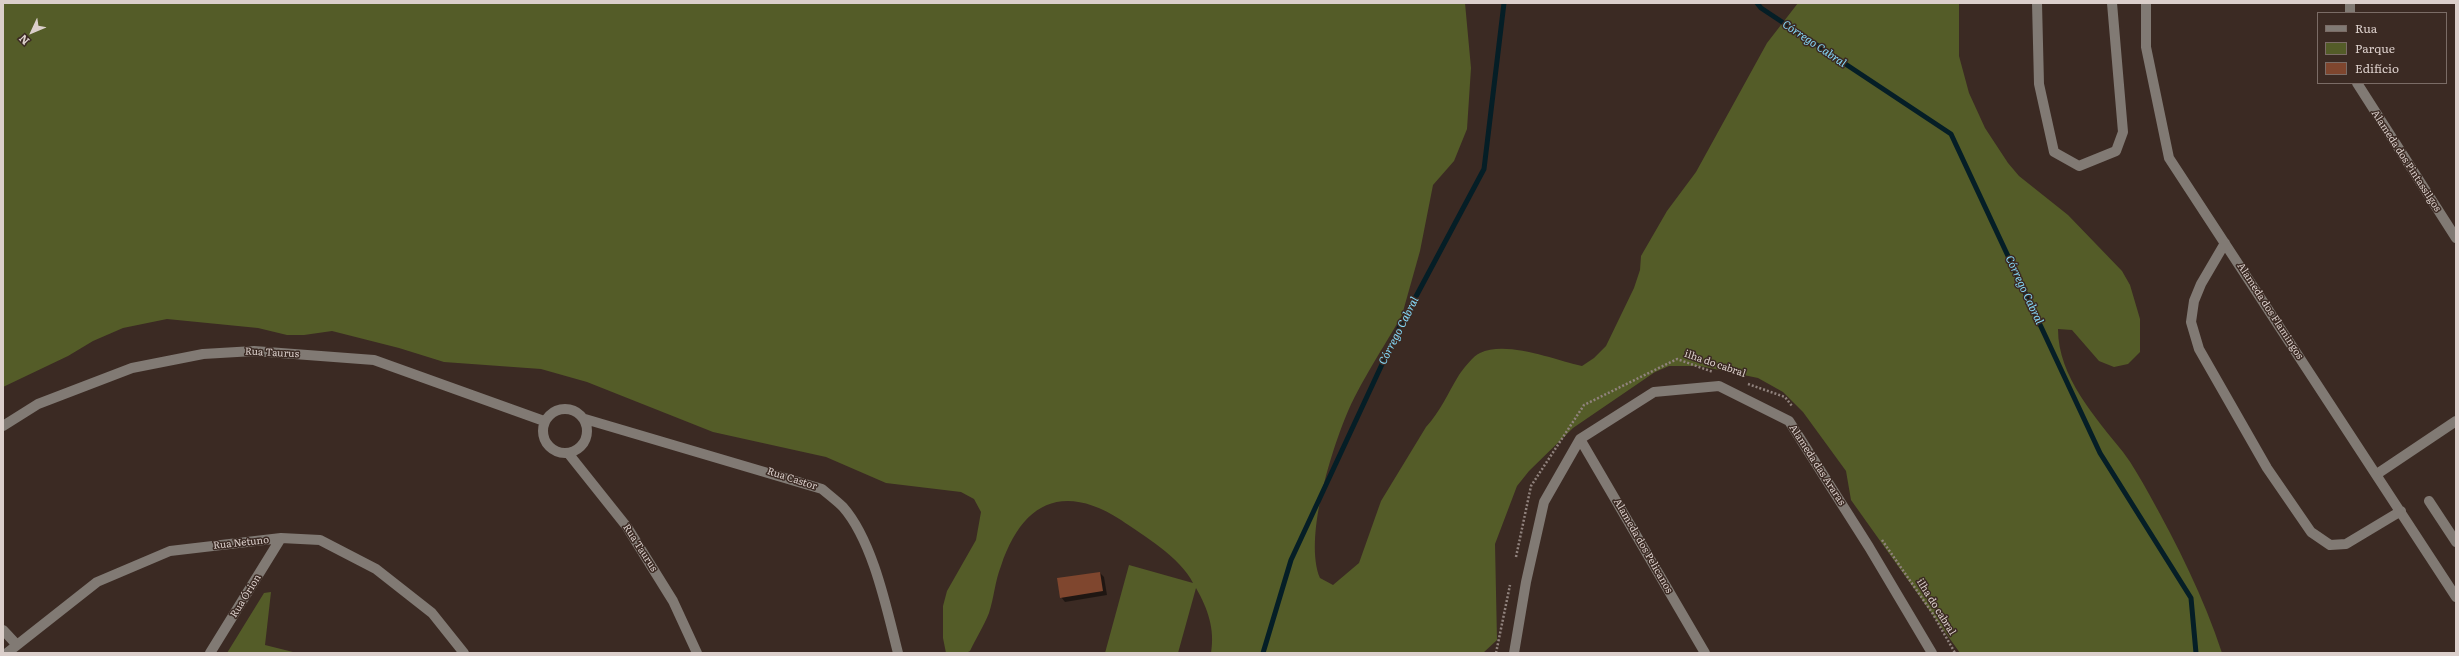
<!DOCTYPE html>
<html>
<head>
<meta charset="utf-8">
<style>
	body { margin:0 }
	#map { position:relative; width:2459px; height:656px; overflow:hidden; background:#3b2a23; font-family:Literata,serif }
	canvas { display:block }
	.frame { position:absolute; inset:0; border:4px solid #dbcfcb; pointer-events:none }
	.legend { position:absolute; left:2317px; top:12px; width:130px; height:72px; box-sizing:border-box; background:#3b2a23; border:1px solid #7b6c66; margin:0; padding:5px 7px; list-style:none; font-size:12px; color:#dbcfcb }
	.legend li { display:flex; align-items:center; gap:8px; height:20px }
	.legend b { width:20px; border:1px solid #7b6c66 }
	.north { position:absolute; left:12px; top:12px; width:40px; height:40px; -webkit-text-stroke:3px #3b2a23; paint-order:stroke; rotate:226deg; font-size:11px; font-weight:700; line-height:16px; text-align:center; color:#dbcfcb }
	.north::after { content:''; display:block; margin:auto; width:14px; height:18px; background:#dbcfcb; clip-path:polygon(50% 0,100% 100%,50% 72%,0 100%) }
</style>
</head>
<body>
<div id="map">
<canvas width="2459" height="656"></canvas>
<div class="frame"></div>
<ul class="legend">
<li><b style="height:5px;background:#817a74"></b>Rua</li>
<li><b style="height:11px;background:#545c28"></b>Parque</li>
<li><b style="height:11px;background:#7f462e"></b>Edifício</li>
</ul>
<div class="north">N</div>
</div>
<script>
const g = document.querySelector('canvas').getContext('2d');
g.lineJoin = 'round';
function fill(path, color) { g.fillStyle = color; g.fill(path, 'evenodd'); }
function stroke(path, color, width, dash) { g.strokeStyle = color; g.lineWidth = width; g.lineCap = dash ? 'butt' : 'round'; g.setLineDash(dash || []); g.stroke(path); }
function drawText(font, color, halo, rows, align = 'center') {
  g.font = font + ' Literata,serif'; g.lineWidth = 3; g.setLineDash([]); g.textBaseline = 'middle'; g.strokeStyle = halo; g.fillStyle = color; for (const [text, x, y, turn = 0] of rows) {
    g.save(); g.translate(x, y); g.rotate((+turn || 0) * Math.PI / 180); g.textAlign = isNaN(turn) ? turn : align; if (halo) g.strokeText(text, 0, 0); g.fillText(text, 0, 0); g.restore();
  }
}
fill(new Path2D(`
	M 3,3 L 1465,3 L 1471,68 L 1467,129 L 1454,161 L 1433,185 L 1420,251 L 1402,315 C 1384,347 1359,384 1346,416 C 1330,455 1304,539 1320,578 L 1333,585 L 1359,563 L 1381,501 L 1426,427 C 1440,412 1448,393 1459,375 C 1463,369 1473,356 1480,353 C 1506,340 1555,360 1582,366 L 1594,358 L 1606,346 L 1634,288 L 1640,270 L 1641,256 L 1667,211 L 1696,172 L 1767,43 L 1798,3 L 1959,3 L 1959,56 L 1969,93 L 1985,128 L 2008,163 L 2019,176 L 2068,215 L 2122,271 L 2130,285 L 2140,319 L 2140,352 L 2128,364 L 2114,367 L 2099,361 L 2072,330 L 2058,329 C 2058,377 2096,418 2123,452 C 2133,465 2141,480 2149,494 C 2177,544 2204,598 2222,653 L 1960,653 L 1851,500 L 1846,471 L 1803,412 L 1783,392 L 1758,378 L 1700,366 L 1669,366 L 1655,372 L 1573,428 L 1529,471 L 1517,486 L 1495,544 L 1497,640 L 1483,653 L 1211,653 C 1215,629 1208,609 1196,588 L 1178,653 L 1105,653 L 1129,565 L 1193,583 C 1181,558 1143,535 1121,520 C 1062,482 1022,503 1001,566 C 995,581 994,598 989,613 C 984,626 976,638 970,651 L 966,653 L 946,653 L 943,638 L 943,606 L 947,591 L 976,540 L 981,512 L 974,499 L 961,492 L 886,483 L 826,457 L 713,432 L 587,382 L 541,369 L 444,362 L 399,348 L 332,331 L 304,335 L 287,335 L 258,328 L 167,319 L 123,328 L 93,341 L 68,356 L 3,387 Z
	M 271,592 L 265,645 L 297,653 L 227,653 L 264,593 Z`), '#545c28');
fill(new Path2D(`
	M 1100,573 L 1104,577 L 1107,595 L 1065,602 L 1061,597 Z`), '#0007');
stroke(new Path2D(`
	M 1757,3 L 1761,8 L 1951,134 L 2100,453 L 2191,598 L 2196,653
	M 1263,653 L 1291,560 L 1397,332 L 1484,169 L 1504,3`), '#051e26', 5);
fill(new Path2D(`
	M 1100,572 L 1103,591 L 1060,598 L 1057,578 Z`), '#7f462e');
stroke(new Path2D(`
	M 1748,384 L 1785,397 L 1792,406
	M 1882,540 L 1933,614 L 1955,653
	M 1516,557 L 1531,486 L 1584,405 L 1677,359 L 1713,372
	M 1496,653 L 1510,585`), '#91837e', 2.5, [2, 2]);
stroke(new Path2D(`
	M 2037,3 L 2039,84 L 2054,152 L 2079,166 L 2116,151 L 2123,132 L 2112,3
	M 2146,3 L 2146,47 L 2169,158 L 2456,597
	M 2350,13 L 2350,3
	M 2357,83 L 2456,238
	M 2225,243 L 2201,284 L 2194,301 L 2191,322 L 2199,349 L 2267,468 L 2311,532 L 2330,545 L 2346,544 L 2401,511
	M543 431a22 22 0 1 1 44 0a22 22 0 1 1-44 0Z
	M 585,419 L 822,489 C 829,495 837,501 843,507 C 873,541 887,610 898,653
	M 3,426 L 38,404 L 132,368 L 203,354 L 254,351 L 374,360 L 544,421
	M 1580,439 L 1705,653
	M 568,453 L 627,527 L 673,601 L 697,653
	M 2377,474 L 2456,421
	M 2429,501 L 2456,542
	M 3,630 L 17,645
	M 7,653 L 97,582 L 170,551 L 281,538 L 320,540 L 376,569 L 432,613 L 464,653
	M 210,653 L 281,538
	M 1514,653 L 1526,582 L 1544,502 L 1580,439 L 1654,392 L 1719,386 L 1789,421 L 1869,547 L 1932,653`), '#817a74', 10);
drawText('10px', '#dbcfcb', '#3b2a23', [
	["Alameda dos Pintassilgos",2406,161,57],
	["Alameda dos Flamingos",2270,311,57],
	["Rua Taurus",272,353,3],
	["ilha do cabral",1715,364,19],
	["Alameda das Araras",1817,465,57],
	["Rua Castor",792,479,18],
	["Rua Netuno",241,543,-6],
	["Alameda dos Pelicanos",1643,546,60],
	["Rua Taurus",640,548,57],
	["Rua Órion",246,596,-58],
	["ilha do cabral",1936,607,58]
]);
drawText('italic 11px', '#85d9f9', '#3b2a23', [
	["Córrego Cabral",1814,44,34],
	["Córrego Cabral",2024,290,65],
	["Córrego Cabral",1399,331,-63]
]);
</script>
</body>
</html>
